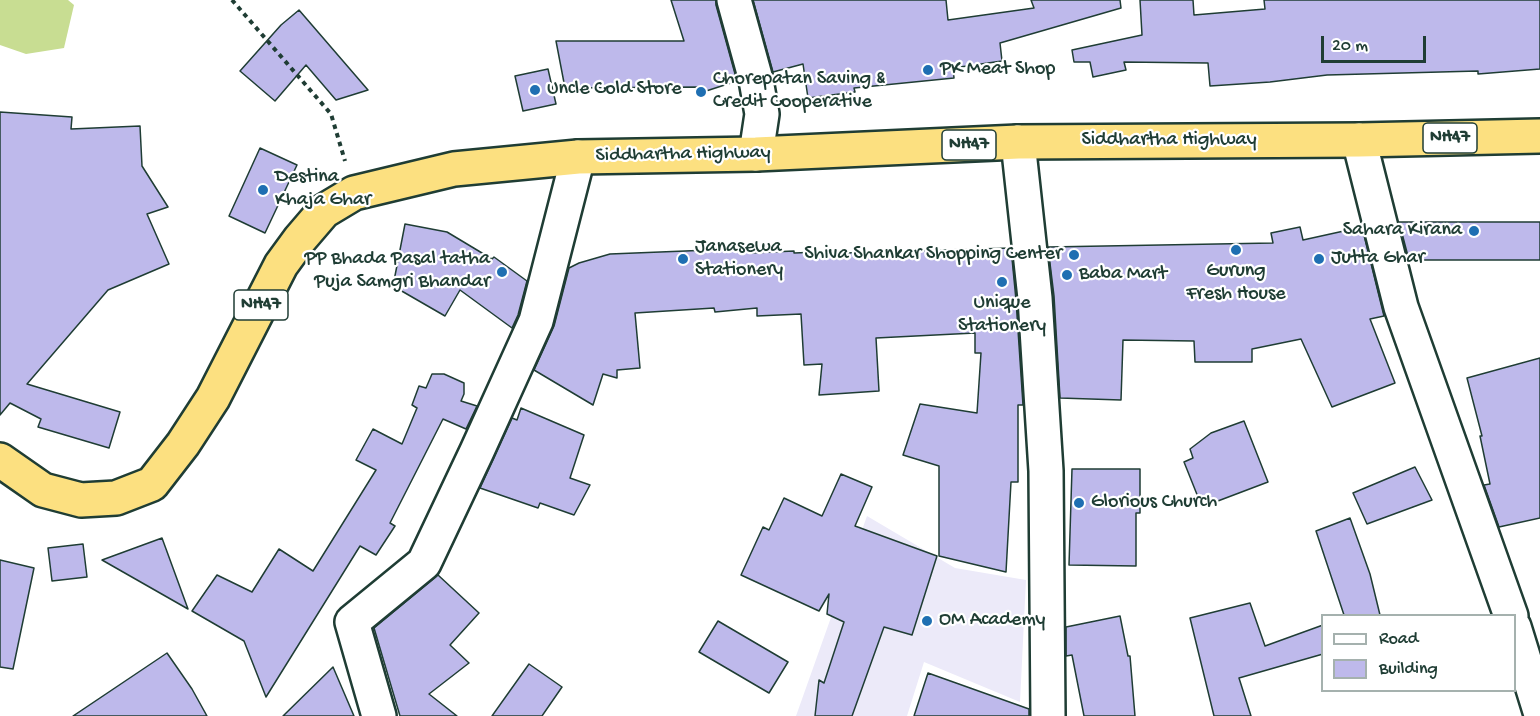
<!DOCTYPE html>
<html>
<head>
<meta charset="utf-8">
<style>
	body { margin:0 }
	#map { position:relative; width:1540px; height:716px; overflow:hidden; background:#fff; font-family:"Gochi Hand",sans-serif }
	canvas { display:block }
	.legend { position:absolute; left:1321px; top:614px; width:195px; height:78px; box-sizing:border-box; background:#fff; border:2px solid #a5b1ae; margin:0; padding:8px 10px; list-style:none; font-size:18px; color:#1f3d34 }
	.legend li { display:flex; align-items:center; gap:12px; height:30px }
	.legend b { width:30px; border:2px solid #a5b1ae }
	.scale { position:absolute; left:1321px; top:36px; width:105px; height:27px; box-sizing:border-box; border:3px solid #1f3d34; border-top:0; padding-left:8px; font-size:18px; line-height:21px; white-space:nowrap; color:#1f3d34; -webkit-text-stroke:4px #fff; paint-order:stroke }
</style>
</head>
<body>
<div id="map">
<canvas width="1540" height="716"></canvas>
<ul class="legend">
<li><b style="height:8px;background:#fff"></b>Road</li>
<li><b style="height:16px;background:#beb9eb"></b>Building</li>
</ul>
<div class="scale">20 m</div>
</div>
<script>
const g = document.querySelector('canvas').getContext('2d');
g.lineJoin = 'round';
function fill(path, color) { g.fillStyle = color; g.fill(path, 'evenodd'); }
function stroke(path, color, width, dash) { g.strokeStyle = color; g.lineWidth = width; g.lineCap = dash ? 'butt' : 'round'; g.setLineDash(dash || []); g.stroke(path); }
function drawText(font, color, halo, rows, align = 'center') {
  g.font = font + ' "Gochi Hand",sans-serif'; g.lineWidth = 4.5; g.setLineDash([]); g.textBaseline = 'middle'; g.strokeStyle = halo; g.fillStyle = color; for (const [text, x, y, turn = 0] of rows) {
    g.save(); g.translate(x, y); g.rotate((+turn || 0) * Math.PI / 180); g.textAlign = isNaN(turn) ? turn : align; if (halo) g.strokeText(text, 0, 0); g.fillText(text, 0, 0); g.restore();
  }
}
fill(new Path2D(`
	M 867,516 L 955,568 L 1026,580 L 1020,702 L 924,662 L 907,716 L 796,716 Z`), '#eceaf9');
fill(new Path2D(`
	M 0,0 L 68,0 L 74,5 L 64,48 L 26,54 L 0,45 Z`), '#c8dd92');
const building = new Path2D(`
	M 671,0 L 716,0 L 716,5 L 737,81 L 700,93 L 699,87 L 565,88 L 556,41 L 684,41 Z
	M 753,0 L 946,0 L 948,20 L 1034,8 L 1031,0 L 1120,0 L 1121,8 L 1000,43 L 1002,61 L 953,68 L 954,78 L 854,88 L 855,92 L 808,98 L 803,64 L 773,72 Z
	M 1140,0 L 1193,0 L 1194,15 L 1265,9 L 1264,0 L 1540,0 L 1540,69 L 1478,74 L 1478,71 L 1327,75 L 1270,82 L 1210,86 L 1208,63 L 1124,62 L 1126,70 L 1093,77 L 1090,62 L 1074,62 L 1072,50 L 1142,35 Z
	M 299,10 L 368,90 L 336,100 L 306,65 L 275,101 L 240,71 L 281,25 Z
	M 548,69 L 556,104 L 523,111 L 515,76 Z
	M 0,112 L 72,117 L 71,129 L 140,126 L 142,166 L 168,207 L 147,214 L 169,264 L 108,290 L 27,384 L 120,412 L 109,448 L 38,427 L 41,419 L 10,403 L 0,415 Z
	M 260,148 L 297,165 L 265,233 L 229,216 Z
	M 1399,222 L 1540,222 L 1540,260 L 1409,260 Z
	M 405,224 L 447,232 L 492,259 L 494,257 L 527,281 L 518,315 L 512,328 L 460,290 L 445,316 L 393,286 Z
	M 1300,227 L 1303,240 L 1362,227 L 1384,316 L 1370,319 L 1395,383 L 1332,407 L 1301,339 L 1252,349 L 1252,362 L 1195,362 L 1194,341 L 1123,340 L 1121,400 L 1060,398 L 1054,296 L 1048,247 L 1273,243 L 1271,233 Z
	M 749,247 L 750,253 L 794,251 L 794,253 L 845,251 L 845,253 L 1011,248 L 1016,300 L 1023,405 L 1018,405 L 1018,482 L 1011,482 L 1006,572 L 939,556 L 939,466 L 903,455 L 920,404 L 977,413 L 981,353 L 975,353 L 975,333 L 876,338 L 879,391 L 819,395 L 822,364 L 804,365 L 801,314 L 757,316 L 757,308 L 715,312 L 714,308 L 635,313 L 640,368 L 617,370 L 617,378 L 603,374 L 593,405 L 534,370 L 554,326 L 569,268 L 579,263 L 610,254 L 710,250 Z
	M 1540,358 L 1540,518 L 1499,527 L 1484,485 L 1490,484 L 1480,436 L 1482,436 L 1467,378 Z
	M 432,374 L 444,374 L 464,383 L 464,394 L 461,401 L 477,406 L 466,429 L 443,419 L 390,523 L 395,526 L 376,555 L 360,546 L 266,697 L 244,641 L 192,611 L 217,575 L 252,592 L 279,549 L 313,571 L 376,470 L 356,460 L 373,429 L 402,444 L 417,408 L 412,405 L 419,386 L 426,388 Z
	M 521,408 L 584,435 L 570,478 L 590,485 L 574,515 L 540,503 L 538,508 L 480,488 L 512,418 L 517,420 Z
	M 1244,421 L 1268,482 L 1202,507 L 1184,462 L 1193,458 L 1190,449 L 1211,433 Z
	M 1415,467 L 1432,500 L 1367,524 L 1353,493 Z
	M 1072,469 L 1140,469 L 1140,513 L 1136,513 L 1136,566 L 1069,565 Z
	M 841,474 L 872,487 L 855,526 L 937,556 L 912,635 L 884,627 L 852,716 L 815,716 L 819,680 L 824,683 L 844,622 L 827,614 L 829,594 L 819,611 L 741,575 L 763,527 L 769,530 L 784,498 L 822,516 Z
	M 1350,518 L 1370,574 L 1380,615 L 1344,615 L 1316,531 Z
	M 162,538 L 188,609 L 102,560 Z
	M 83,544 L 87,577 L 52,581 L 48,548 Z
	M 0,560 L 34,568 L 13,669 L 0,667 Z
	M 438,575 L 479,613 L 450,645 L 469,663 L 429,694 L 457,716 L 400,716 L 374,628 Z
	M 1250,603 L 1265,646 L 1323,625 L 1323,654 L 1239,678 L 1251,716 L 1214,716 L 1190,618 Z
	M 1120,616 L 1128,656 L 1130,656 L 1135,716 L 1084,716 L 1072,655 L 1066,656 L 1066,627 Z
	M 718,621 L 788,662 L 769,693 L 699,652 Z
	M 167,653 L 192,689 L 207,716 L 73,716 Z
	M 529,664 L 562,687 L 542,716 L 492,716 Z
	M 333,667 L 354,716 L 283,716 Z
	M 928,673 L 1029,709 L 1029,716 L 914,716 Z`);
fill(building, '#beb9eb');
stroke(building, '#1f3d34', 1.5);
const street = new Path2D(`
	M 734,0 L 756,80 L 762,114 L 756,154
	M 1359,140 L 1401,307 L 1511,616
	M 1018,142 L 1035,298 L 1046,471 L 1048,716
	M 1514,627 L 1540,711
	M 379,716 L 352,622 L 424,563 L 477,451 L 536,321 L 578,157`);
const highway = new Path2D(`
	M 0,460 L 43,490 L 81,500 L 116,498 L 152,484 L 183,444 L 213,398 L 281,265 L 300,239 L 324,211 L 354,193 L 454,169 L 578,157 L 756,154 L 1018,142 L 1359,140 L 1540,136`);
stroke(street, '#1f3d34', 38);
stroke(highway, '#1f3d34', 38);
stroke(new Path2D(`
	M 232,0 L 331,114 L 345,161`), '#1f3d34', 4, [4.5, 4.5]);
stroke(street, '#fff', 33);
stroke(highway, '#fce080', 33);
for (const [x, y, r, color] of [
	[928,70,6,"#1f6fb2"],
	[535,90,6,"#1f6fb2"],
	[701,92,6,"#1f6fb2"],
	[263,190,6,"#1f6fb2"],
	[1474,231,6,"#1f6fb2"],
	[1236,250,6,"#1f6fb2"],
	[1074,255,6,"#1f6fb2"],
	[683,259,6,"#1f6fb2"],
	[1319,259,6,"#1f6fb2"],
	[502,272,6,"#1f6fb2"],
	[1067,275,6,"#1f6fb2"],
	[1002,282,6,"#1f6fb2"],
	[1079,503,6,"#1f6fb2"],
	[927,621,6,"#1f6fb2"]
]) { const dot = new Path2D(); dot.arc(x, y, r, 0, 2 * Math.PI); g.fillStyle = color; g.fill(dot); stroke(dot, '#fff', 2); }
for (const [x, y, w] of [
	[1450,138,54],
	[969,145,54],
	[261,305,54]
]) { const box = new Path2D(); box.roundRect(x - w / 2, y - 15, w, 30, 4.5); g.fillStyle = '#fff'; g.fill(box); stroke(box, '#1f3d34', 1.5); }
drawText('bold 18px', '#1f3d34', null, [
	["NH47",1450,138],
	["NH47",969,145],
	["NH47",261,305]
]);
drawText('20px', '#1f3d34', '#fff', [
	["PK Meat Shop",940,70],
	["Chorepatan Saving &",713,80],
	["Credit Cooperative",713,103],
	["Uncle Cold Store",547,90],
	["Destina",275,178],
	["Khaja Ghar",275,201],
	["Sahara Kirana",1462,231,"right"],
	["Janasewa",695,248],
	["Stationery",695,271],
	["Shiva Shankar Shopping Center",1062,255,"right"],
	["Jutta Ghar",1331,259],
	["PP Bhada Pasal tatha",490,260,"right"],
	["Puja Samgri Bhandar",490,283,"right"],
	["Gurung",1236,272,"center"],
	["Fresh House",1236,295,"center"],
	["Baba Mart",1079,275],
	["Unique",1002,304,"center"],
	["Stationery",1002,327,"center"],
	["Glorious Church",1091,503],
	["OM Academy",939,621]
], 'left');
drawText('20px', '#1f3d34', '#fff', [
	["Siddhartha Highway",1169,141],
	["Siddhartha Highway",683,155,-1]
]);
</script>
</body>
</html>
